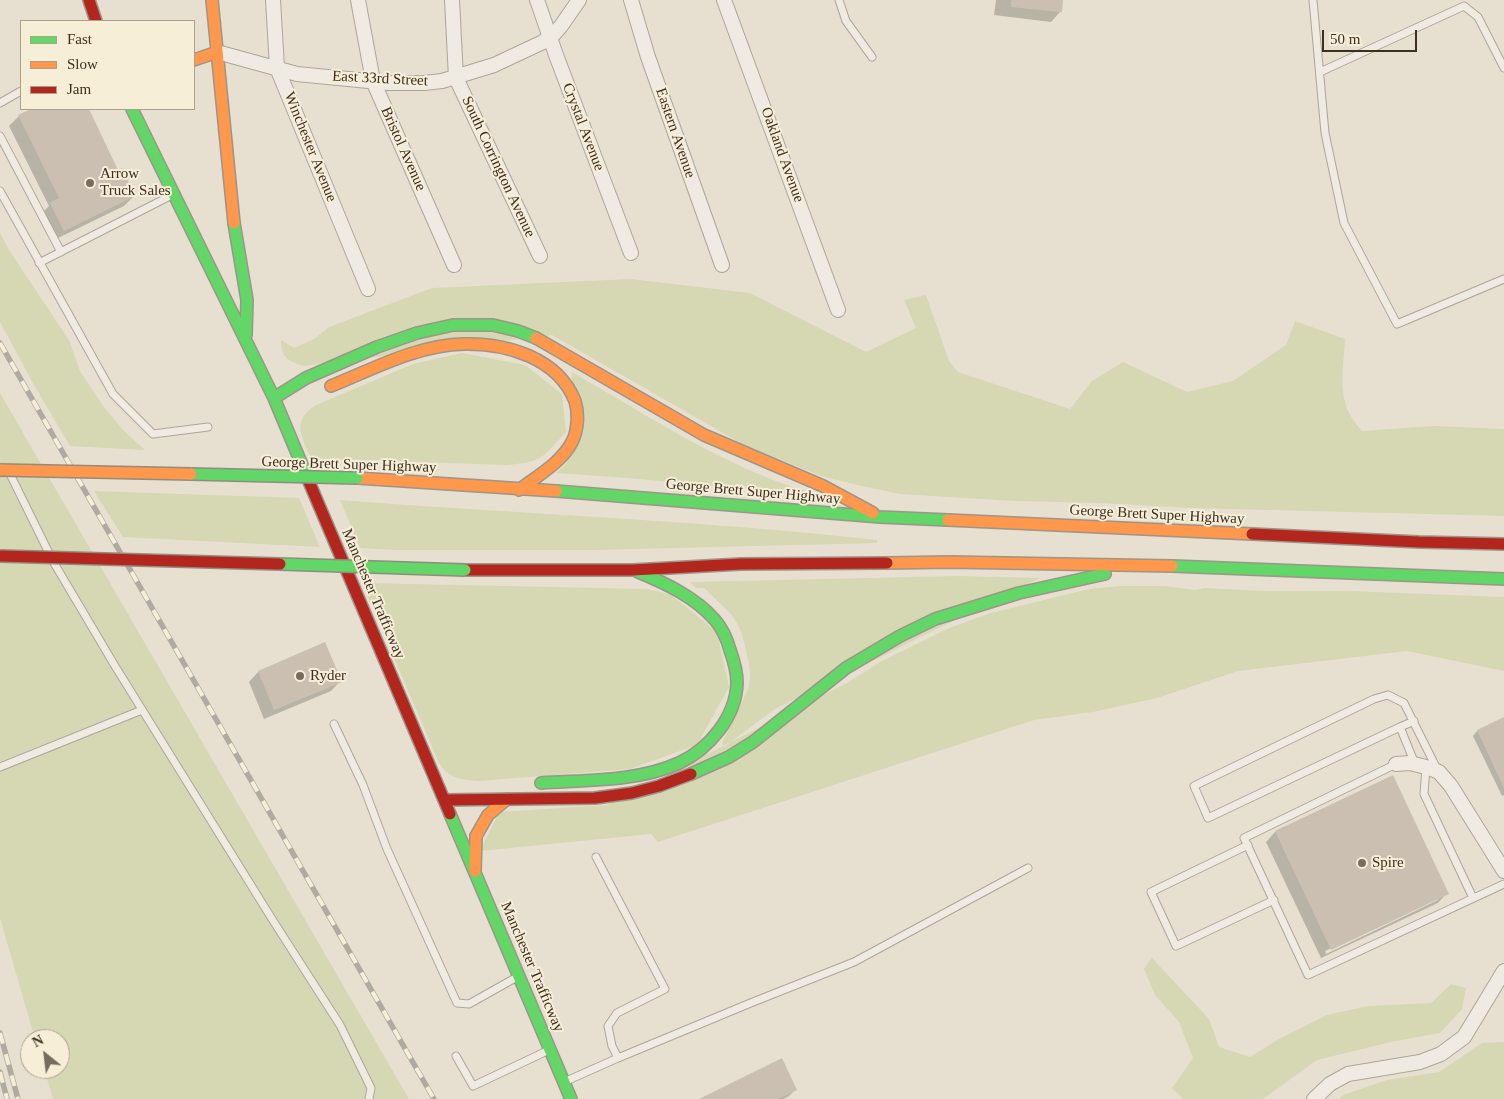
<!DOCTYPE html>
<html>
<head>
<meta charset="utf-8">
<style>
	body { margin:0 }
	#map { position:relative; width:1504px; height:1099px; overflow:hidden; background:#e7e0d1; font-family:Georgia,serif }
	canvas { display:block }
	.legend { position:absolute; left:20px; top:20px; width:175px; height:90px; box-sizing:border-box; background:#f7eed8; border:1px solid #ada18e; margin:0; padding:6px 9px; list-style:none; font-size:15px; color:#3d2e20 }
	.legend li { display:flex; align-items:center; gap:10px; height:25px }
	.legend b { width:25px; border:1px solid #ada18e }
	.north { position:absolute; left:20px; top:1029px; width:50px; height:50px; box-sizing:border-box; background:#f7eed8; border:1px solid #ada18e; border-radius:50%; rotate:331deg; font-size:14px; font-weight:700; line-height:20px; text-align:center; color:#3d2e20 }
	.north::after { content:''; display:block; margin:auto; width:18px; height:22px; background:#786c5e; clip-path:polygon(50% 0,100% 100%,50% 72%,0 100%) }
	.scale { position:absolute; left:1322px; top:30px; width:95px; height:22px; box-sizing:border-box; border:2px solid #3d2e20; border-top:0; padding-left:6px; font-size:15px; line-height:18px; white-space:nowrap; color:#3d2e20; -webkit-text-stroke:4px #f7eed8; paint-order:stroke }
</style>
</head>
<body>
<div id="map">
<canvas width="1504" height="1099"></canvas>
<ul class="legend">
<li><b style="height:6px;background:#63d668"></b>Fast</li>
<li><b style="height:6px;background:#ff974d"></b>Slow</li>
<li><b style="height:6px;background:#b3261e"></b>Jam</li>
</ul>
<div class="north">N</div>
<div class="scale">50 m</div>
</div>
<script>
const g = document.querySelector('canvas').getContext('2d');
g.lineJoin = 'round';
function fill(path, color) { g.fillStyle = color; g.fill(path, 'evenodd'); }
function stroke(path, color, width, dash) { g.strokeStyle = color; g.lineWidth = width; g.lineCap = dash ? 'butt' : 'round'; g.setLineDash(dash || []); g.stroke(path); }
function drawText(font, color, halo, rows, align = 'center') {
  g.font = font + ' Georgia,serif'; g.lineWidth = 4; g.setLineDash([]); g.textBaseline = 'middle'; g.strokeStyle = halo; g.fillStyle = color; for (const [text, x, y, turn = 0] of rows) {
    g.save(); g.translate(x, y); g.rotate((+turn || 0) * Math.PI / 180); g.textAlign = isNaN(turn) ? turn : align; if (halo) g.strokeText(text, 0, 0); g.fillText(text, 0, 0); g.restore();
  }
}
fill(new Path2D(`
	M 0,233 L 9,250 L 69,340 L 80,371 L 104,407 L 124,431 L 145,450 L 70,446 L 34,385 L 0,322 Z
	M 631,279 L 750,293 L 866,352 L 916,328 L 904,300 L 926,295 L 949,361 L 958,372 L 1070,409 L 1092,381 L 1123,362 L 1187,392 L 1233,381 L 1286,345 L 1295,321 L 1345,339 C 1344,365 1337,395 1352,418 C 1355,423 1359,427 1362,431 L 1434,426 L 1504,429 L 1504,516 L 1192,508 L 1099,503 L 1015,501 L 900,494 L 857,485 L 821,476 L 744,445 L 552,335 L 304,366 C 288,361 281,358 281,340 L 294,348 L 314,339 L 329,327 L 432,288 Z
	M 462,353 L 525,365 L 562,394 L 566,432 C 542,458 543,462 506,465 L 311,458 C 301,435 291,421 316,405 L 413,364 Z
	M 572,372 C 647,415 721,465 805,491 L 804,494 L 627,478 L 556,473 L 567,463 Z
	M 0,393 L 409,1099 L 53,1099 L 44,1069 L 60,1069 L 60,1039 L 35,1039 L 0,918 Z
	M 94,491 L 299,498 L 320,547 L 123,537 Z
	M 340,500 C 519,514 698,520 877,540 L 877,543 L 596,550 L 395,550 L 360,548 Z
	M 958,576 L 1040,578 L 775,709 L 724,747 L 722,743 L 749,687 L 750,674 L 749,663 L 742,634 L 738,625 L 731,614 L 704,588 L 696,588 L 690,582 Z
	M 362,583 L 646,589 L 670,594 L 717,632 L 729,687 L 697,745 L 630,769 L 478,781 C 460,779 449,779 439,763 Z
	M 1120,586 L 1164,586 L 1195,590 L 1205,588 L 1267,591 L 1349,591 L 1504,597 L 1504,671 L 1407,651 L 1238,671 L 1157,698 L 1093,712 L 1034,720 L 658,842 L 651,834 L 480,851 L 499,812 L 607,805 L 847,683 L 880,662 L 949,628 L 991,613 L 1089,589 Z
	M 1152,958 L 1209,1019 L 1219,1047 L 1250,1057 L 1277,1040 L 1327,1015 L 1368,1006 L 1431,1003 L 1451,984 L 1466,988 L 1462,1009 L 1440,1033 L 1391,1042 L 1317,1060 L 1263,1099 L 1183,1099 L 1172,1088 L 1193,1058 L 1179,1022 L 1155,995 L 1144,969 Z
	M 1504,1042 L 1504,1099 L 1339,1099 L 1343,1095 L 1387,1080 L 1439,1072 L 1482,1043 Z`), '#d6d7b3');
fill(new Path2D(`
	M 996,0 L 1062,0 L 1060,12 L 1051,22 L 994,15 Z
	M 33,109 L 88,109 L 118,171 L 134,196 L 124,206 L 54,240 L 41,214 L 49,206 L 9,126 L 19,116 Z
	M 325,644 L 340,681 L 331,691 L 264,719 L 249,682 L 258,672 Z
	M 1504,719 L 1504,795 L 1502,796 L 1473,736 L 1477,731 Z
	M 1392,777 L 1447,893 L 1438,903 L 1321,958 L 1266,842 L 1275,832 ZM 1438,898 L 1438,900 L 1326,954 L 1325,951 Z
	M 796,1089 L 789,1096 L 783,1099 L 702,1099 Z`), '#0003');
fill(new Path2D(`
	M 1011,0 L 1063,0 L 1062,12 L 1011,7 Z
	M 31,109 L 89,109 L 118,170 L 122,168 L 135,196 L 64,231 L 50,203 L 59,198 L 18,115 Z
	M 325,642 L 342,682 L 274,710 L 258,671 Z
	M 1504,717 L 1504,788 L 1477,730 Z
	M 1393,775 L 1449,894 L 1331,950 L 1275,831 Z
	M 782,1058 L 797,1090 L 778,1099 L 699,1099 Z`), '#cbbfb2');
const lane = new Path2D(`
	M 839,0 L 846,21 L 872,57
	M 1313,0 L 1325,133 L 1344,223 L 1397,324 L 1504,279
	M 1320,72 L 1464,6 L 1478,17 L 1504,68
	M 0,103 L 21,91
	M 0,136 L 61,252
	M 0,191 L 113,394 L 153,434 L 208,427
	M 39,263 L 172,195
	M 11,476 L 48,551
	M 54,563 L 115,666 L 272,919 L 340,1025 L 371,1088 L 369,1099
	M 334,724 L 363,785 L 387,849 L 457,1003 L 469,1004 L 517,977
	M 1400,727 L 1414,721
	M 1396,764 L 1244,838 L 1308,975 L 1504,884
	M 1415,764 L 1400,727 L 1208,818 L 1194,786 L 1374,699 L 1388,695 L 1404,703 L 1438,771
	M 0,767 L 142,710
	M 1426,767 L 1424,794 L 1473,898
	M 1248,845 L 1151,892 L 1176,946 L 1274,900
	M 456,1056 L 473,1086 L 549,1050
	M 618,1058 L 753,1002 L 854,962 L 1028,868
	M 564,1082 L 618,1058 L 612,1046 L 608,1026 L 617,1013 L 665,989 L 596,857`);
const street = new Path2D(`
	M 273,0 L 277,68 L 368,289
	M 358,0 L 373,81 L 454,265
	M 452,0 L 456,78 L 540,256
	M 537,0 L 556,55 L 631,253
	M 631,0 L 648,57 L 722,265
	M 724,0 L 838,310
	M 217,52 L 297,74 L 389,83 L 424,83 L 442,81 L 494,65 L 543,42 L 554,34 L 561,26 L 579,0
	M 1396,764 L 1410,763 L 1426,767 L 1439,772 L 1451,786 L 1504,871
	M 1314,1099 L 1330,1084 L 1348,1074 L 1420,1062 L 1441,1054 L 1464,1037 L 1504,971`);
const fast = new Path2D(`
	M 132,109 L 274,398 L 307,477
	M 234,223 L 247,300 L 246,335
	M 274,398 L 306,378 L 377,347 L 417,333 L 453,325 L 493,325 L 518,331 L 536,338
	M 556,491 L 880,517 L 948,520
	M 1172,566 L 1504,579
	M 691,774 L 729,757 L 753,742 L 846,668 L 900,636 L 935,619 L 1019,593 L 1105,574
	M 541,783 C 586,780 637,782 679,763 C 709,749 736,717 737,683 C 737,672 734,661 730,650 C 727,639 722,628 715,620 C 695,597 665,583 638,572
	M 450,814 L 571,1099`);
const slow = new Path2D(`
	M 212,0 L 234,223
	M 194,60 L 217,52
	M 536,338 L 704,435 L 823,486 L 873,513
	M 331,386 C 373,369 417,345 464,344 C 507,343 558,358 575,401 C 579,414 578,430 572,442 C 561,463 537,476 519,490
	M 357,478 L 556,491
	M 948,520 L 1252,534
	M 887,563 L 950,562 L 1172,566
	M 475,871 L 476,836 L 488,815 L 507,799`);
const jam = new Path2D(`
	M 89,0 L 96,21
	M 307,477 L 450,814
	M 1252,534 L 1419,542 L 1504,544
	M 465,570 L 633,570 L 741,564 L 887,563
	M 444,800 L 595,798 L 632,793 L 659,786 L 691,774`);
stroke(lane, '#ada599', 9);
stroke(street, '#ada599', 16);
stroke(fast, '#9c958a', 14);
stroke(slow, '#9c958a', 14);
stroke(jam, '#9c958a', 14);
stroke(lane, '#efebe3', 7);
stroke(street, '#efebe3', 14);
stroke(fast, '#63d668', 11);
stroke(slow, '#ff974d', 11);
stroke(jam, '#b3261e', 11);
const rail = new Path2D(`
	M 0,343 L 434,1099
	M 0,1033 L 18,1099
	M 0,1072 L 7,1099`);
stroke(rail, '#afaaa2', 5.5);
stroke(rail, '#f7eed8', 4, [11]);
const fastBridge = new Path2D(`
	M 191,474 L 357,478
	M 280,564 L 465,570`);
const slowBridge = new Path2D(`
	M 0,470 L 191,474`);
const jamBridge = new Path2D(`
	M 0,556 L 280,564`);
stroke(fastBridge, '#928b80', 14, []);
stroke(slowBridge, '#928b80', 14, []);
stroke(jamBridge, '#928b80', 14, []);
stroke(fastBridge, '#63d668', 11);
stroke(slowBridge, '#ff974d', 11);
stroke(jamBridge, '#b3261e', 11);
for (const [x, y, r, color] of [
	[90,183,5,"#786c5e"],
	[300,676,5,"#786c5e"],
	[1362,863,5,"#786c5e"]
]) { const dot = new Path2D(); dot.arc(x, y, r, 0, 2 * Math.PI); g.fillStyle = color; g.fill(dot); stroke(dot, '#f7eed8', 2); }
drawText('15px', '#3d2e20', '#f7eed8', [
	["East 33rd Street",380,79,3],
	["Crystal Avenue",583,127,69],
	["Eastern Avenue",675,133,71],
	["Winchester Avenue",310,147,68],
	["Bristol Avenue",403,149,66],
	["Oakland Avenue",782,155,70],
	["South Corrington Avenue",498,167,65],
	["George Brett Super Highway",349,465,2],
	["George Brett Super Highway",753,492,5],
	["George Brett Super Highway",1157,515,3],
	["Manchester Trafficway",373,594,67],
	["Manchester Trafficway",532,967,67]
]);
drawText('15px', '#3d2e20', '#f7eed8', [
	["Arrow",100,174],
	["Truck Sales",100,191],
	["Ryder",310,676],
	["Spire",1372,863]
], 'left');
</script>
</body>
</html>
